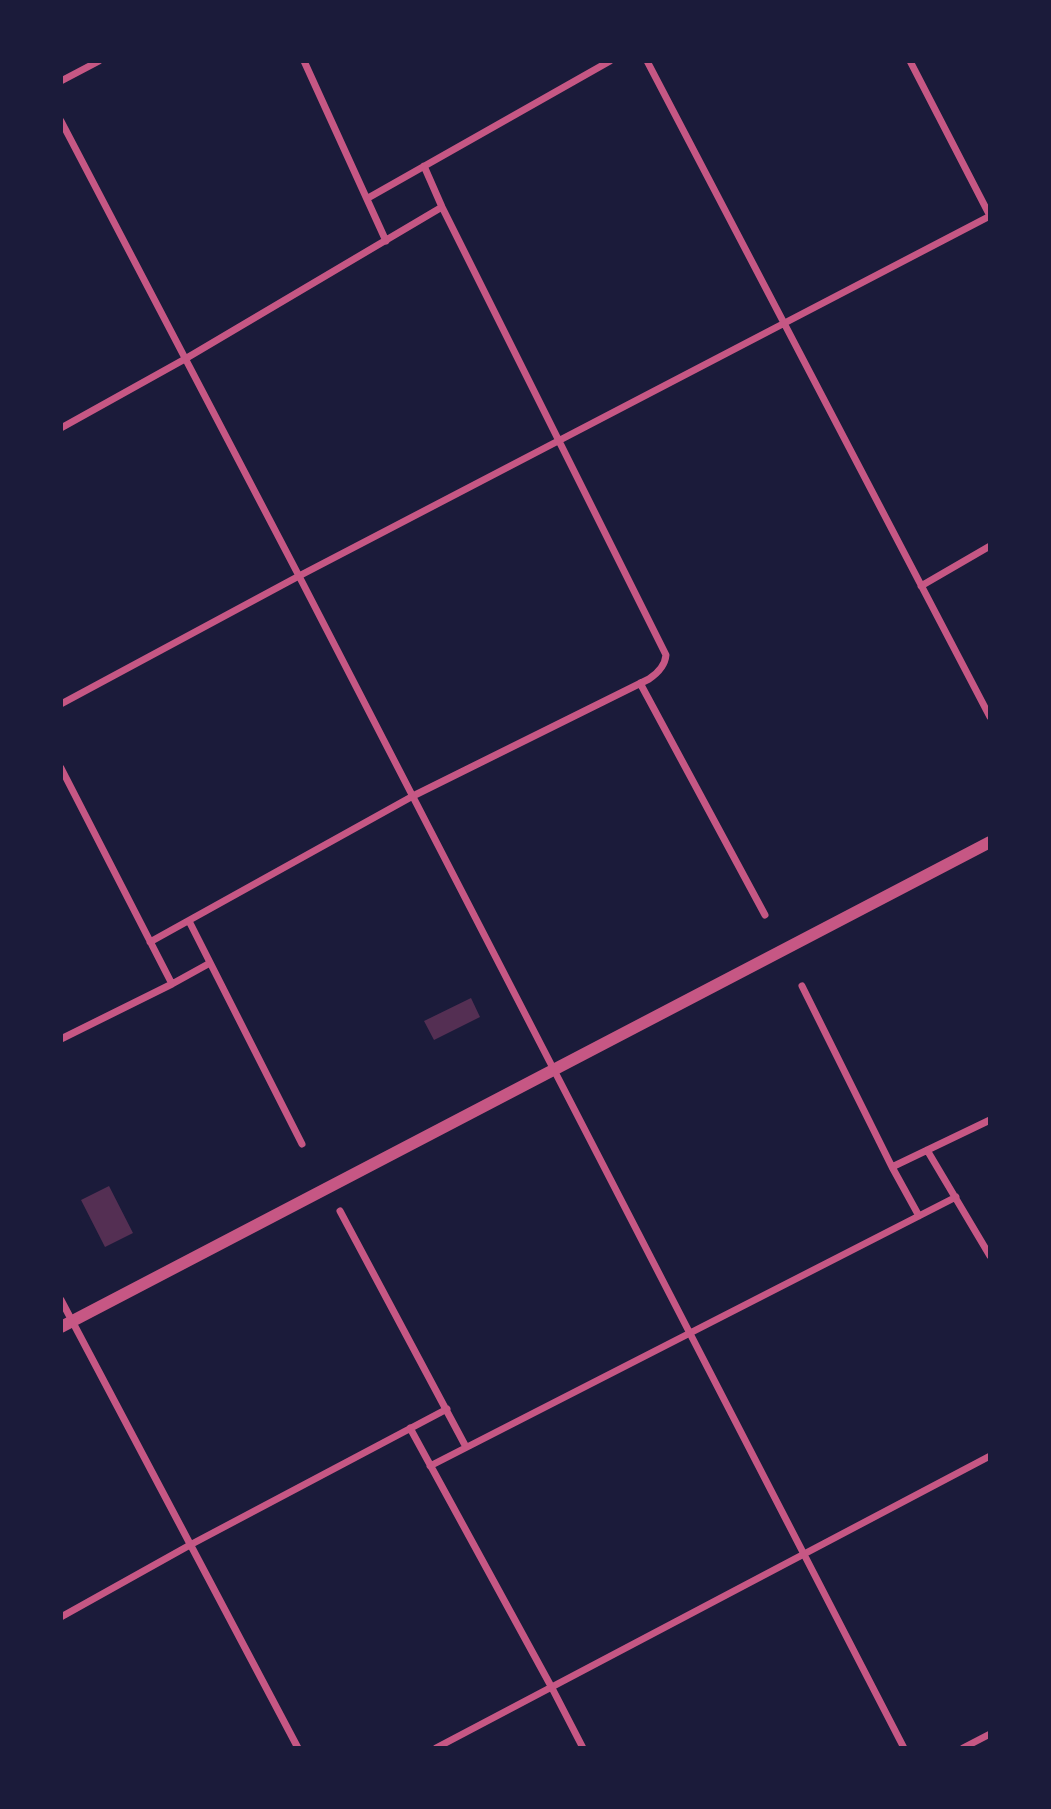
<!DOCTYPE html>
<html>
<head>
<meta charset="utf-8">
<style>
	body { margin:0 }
	#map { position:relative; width:1051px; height:1809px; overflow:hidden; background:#1b1b3a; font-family:"DM Sans",sans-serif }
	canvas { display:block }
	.frame { position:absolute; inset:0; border:63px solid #1b1b3a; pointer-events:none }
</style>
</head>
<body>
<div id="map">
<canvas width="1051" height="1809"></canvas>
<div class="frame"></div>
</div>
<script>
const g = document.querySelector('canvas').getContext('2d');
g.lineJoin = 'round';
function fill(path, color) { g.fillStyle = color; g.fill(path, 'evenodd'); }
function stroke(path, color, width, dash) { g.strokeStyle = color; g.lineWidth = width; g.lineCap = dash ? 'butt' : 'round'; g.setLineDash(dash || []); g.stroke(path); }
fill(new Path2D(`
	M 471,998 L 480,1017 L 434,1040 L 424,1021 Z
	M 109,1186 L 133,1233 L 105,1247 L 81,1200 Z`), '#542f53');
stroke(new Path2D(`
	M 304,61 L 386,241
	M 647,61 L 990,717
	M 910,61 L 990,216
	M 61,81 L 99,61
	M 61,121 L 299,576 L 904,1748
	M 368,198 L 610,61
	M 61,428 L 185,359 L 442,207
	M 921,586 L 990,546
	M 640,683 L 765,915
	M 61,704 L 299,576 L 990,216
	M 61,768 L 172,984
	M 189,921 L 302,1144
	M 150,942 L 413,796 L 649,679 C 658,673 665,666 666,655 L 442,207 L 424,166
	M 802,986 L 892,1167 L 919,1216
	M 61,1039 L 172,984 L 210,963
	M 927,1150 L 990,1256
	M 892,1167 L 990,1120
	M 340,1211 L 466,1447
	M 61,1300 L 298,1748
	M 410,1428 L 552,1688 L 583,1748
	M 430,1466 L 956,1197
	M 61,1617 L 190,1545 L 447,1409
	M 436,1748 L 990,1456
	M 963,1748 L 990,1734`), '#c65784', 7);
stroke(new Path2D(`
	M 61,1327 L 990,842`), '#c65784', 12);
</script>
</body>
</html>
